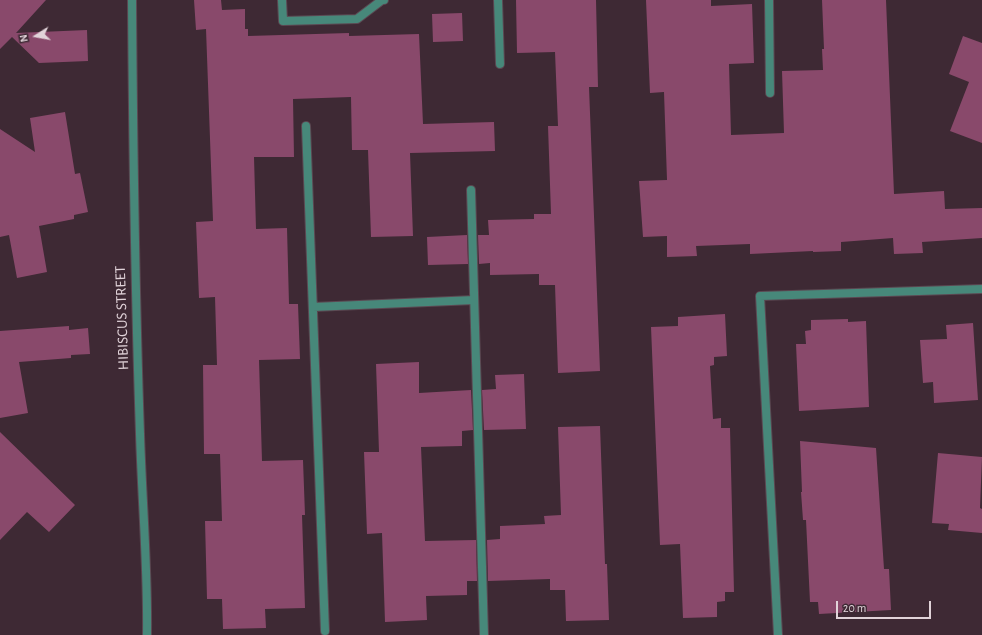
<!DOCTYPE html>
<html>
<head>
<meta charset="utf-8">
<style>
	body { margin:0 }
	#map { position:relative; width:982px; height:635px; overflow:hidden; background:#3e2934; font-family:"Alegreya Sans",sans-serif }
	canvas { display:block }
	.north { position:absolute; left:16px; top:16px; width:40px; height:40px; -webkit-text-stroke:3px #3e2934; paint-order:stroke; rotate:259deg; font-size:11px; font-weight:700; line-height:16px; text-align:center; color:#e1d3d9 }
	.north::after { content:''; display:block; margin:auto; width:14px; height:18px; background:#e1d3d9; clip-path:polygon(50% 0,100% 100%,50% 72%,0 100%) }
	.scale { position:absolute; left:836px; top:601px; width:95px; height:18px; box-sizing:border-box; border:2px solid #e1d3d9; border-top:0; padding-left:5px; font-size:12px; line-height:14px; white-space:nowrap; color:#e1d3d9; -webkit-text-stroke:3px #3e2934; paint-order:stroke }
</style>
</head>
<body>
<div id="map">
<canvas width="982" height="635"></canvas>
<div class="north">N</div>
<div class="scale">20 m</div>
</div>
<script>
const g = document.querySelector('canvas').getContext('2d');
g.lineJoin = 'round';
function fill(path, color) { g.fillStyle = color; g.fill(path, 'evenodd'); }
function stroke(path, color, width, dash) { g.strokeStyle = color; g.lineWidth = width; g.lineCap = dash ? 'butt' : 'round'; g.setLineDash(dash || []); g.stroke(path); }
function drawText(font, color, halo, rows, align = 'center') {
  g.font = font + ' "Alegreya Sans",sans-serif'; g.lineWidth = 3.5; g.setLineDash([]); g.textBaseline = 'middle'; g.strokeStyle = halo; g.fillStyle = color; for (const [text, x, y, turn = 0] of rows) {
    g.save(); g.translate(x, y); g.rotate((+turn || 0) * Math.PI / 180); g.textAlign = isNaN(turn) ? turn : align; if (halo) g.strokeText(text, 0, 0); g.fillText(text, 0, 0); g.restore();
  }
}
fill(new Path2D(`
	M 0,0 L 46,0 L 16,33 L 87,30 L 88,61 L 39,63 L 12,37 L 0,49 Z
	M 194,0 L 221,0 L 222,10 L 245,9 L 245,29 L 248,29 L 248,36 L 349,33 L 349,36 L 419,34 L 423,124 L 494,122 L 495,151 L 410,153 L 413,236 L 371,237 L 368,150 L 352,150 L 351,97 L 293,99 L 294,157 L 254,157 L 256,229 L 287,228 L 289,304 L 298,304 L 300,359 L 259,360 L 262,461 L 303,460 L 305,515 L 302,515 L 305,608 L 265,609 L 266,628 L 223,629 L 222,599 L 207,599 L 205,521 L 222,521 L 220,454 L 204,454 L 203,365 L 217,365 L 215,297 L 199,298 L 196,222 L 213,221 L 206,29 L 196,30 Z
	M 516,0 L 596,0 L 598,87 L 589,87 L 600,371 L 558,373 L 555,285 L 539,285 L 539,274 L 490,275 L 490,263 L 479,264 L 478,235 L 489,235 L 488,220 L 534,219 L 534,214 L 551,214 L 548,126 L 558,126 L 555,52 L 517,53 Z
	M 646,0 L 711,0 L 711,6 L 752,4 L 754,63 L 729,64 L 731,135 L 784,133 L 782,71 L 823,70 L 822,49 L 824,49 L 822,0 L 886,0 L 894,194 L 944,191 L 945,209 L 982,208 L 982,238 L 922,242 L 923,253 L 894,254 L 893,238 L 841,242 L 841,251 L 813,252 L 813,251 L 750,254 L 750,244 L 696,246 L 697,256 L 667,257 L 667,236 L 643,237 L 639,181 L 667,180 L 664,92 L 650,93 Z
	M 462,13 L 463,41 L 433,42 L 432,14 Z
	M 963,36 L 982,43 L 982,143 L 950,131 L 969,82 L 949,74 Z
	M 65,112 L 75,174 L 80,173 L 88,212 L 74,215 L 74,219 L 39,226 L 47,272 L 17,278 L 9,235 L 0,237 L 0,129 L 35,152 L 30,118 Z
	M 467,235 L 468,264 L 428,265 L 427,237 Z
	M 725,314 L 727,356 L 714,357 L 714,365 L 710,366 L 713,419 L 721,418 L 721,428 L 730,428 L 734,592 L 725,592 L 725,601 L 717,602 L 717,617 L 683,618 L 680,544 L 660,545 L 651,327 L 678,326 L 678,317 Z
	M 848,319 L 848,322 L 866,321 L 869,407 L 799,411 L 796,344 L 806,344 L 805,331 L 811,330 L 811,320 Z
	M 973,323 L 978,400 L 934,403 L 933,382 L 923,383 L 920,340 L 947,339 L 946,325 Z
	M 69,326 L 69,330 L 88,328 L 90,354 L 71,355 L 71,358 L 19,362 L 28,413 L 0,418 L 0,331 Z
	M 419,362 L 419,393 L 471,390 L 473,430 L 462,431 L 462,446 L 421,447 L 425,541 L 476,540 L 477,581 L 467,581 L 467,595 L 426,596 L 427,620 L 385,622 L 382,533 L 367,534 L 364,452 L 379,452 L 376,364 Z
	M 524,374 L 526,429 L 484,430 L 482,390 L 496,389 L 495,375 Z
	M 600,426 L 605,564 L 607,564 L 609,620 L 566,621 L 565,590 L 550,590 L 550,579 L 488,581 L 487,540 L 500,539 L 500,526 L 545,524 L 544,516 L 561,515 L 558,427 Z
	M 0,432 L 75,505 L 49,532 L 27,512 L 0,540 Z
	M 800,441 L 876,448 L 884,569 L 889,569 L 891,610 L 819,614 L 818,602 L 810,602 L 806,520 L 803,520 L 801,492 L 802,492 Z
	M 938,453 L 982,457 L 980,508 L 982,509 L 982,533 L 948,530 L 949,524 L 932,523 Z`), '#89496b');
const service = new Path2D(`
	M 282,0 L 283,21 L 357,19 L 382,0 L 384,0
	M 498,0 L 500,64
	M 769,0 L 770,93
	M 306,126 L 325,631
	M 471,190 L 484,635
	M 313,307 L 474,300
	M 778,635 L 760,296 L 982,289`);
const minor = new Path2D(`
	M 132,0 C 133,145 135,289 140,434 C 142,501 148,568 147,635`);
stroke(service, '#5b4852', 10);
stroke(minor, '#5b4852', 10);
stroke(service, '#47887a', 8);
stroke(minor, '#47887a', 8);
drawText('15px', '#e1d3d9', '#3e2934', [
	["HIBISCUS STREET",122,318,-92]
]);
</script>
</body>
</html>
